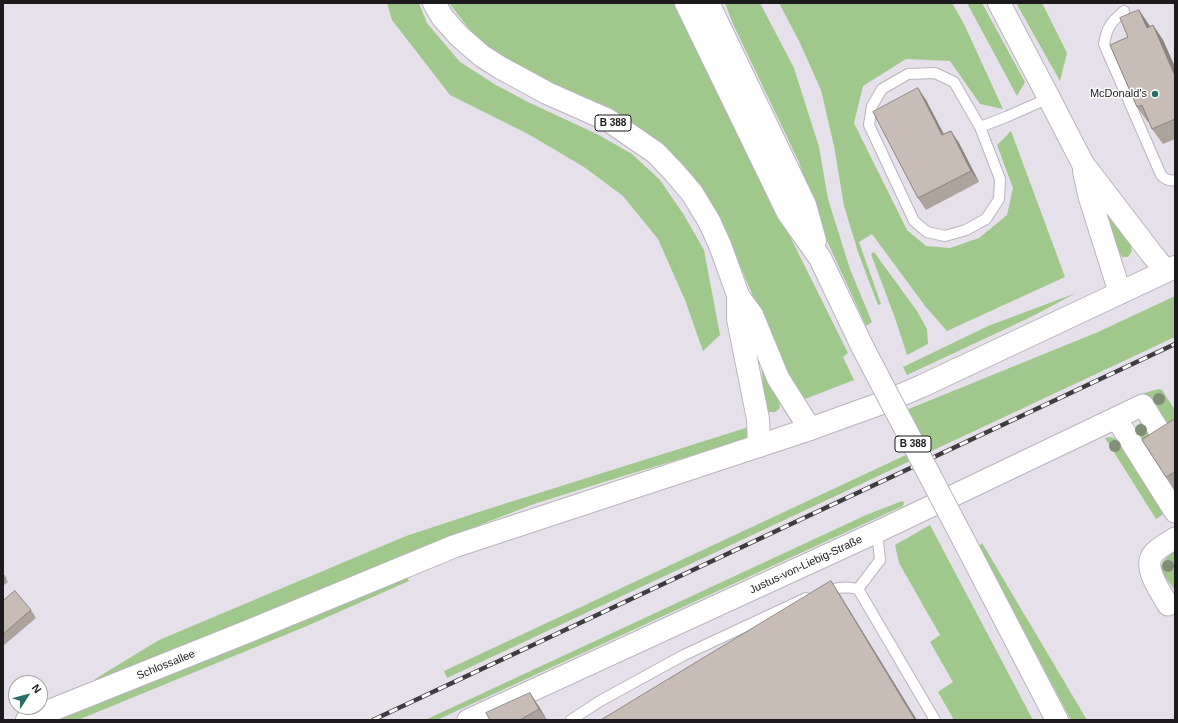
<!DOCTYPE html>
<html>
<head>
<meta charset="utf-8">
<style>
	body { margin:0 }
	#map { position:relative; width:1178px; height:723px; overflow:hidden; background:#e6e0eb; font-family:Helvetica,sans-serif }
	canvas { display:block }
	.frame { position:absolute; inset:0; border:4px solid #1c1a1d; pointer-events:none }
	.north { position:absolute; left:8px; top:675px; width:40px; height:40px; box-sizing:border-box; background:#fff; border:1px solid #a4a3a5; border-radius:50%; rotate:54deg; font-size:11px; font-weight:700; line-height:16px; text-align:center; color:#1c1a1d }
	.north::after { content:''; display:block; margin:auto; width:14px; height:18px; background:#286f65; clip-path:polygon(50% 0,100% 100%,50% 72%,0 100%) }
</style>
</head>
<body>
<div id="map">
<canvas width="1178" height="723"></canvas>
<div class="frame"></div>
<div class="north">N</div>
</div>
<script>
const g = document.querySelector('canvas').getContext('2d');
g.lineJoin = 'round';
function fill(path, color) { g.fillStyle = color; g.fill(path, 'evenodd'); }
function stroke(path, color, width, dash) { g.strokeStyle = color; g.lineWidth = width; g.lineCap = dash ? 'butt' : 'round'; g.setLineDash(dash || []); g.stroke(path); }
function drawText(font, color, halo, rows, align = 'center') {
  g.font = font + ' Helvetica,sans-serif'; g.lineWidth = 3; g.setLineDash([]); g.textBaseline = 'middle'; g.strokeStyle = halo; g.fillStyle = color; for (const [text, x, y, turn = 0] of rows) {
    g.save(); g.translate(x, y); g.rotate((+turn || 0) * Math.PI / 180); g.textAlign = isNaN(turn) ? turn : align; if (halo) g.strokeText(text, 0, 0); g.fillText(text, 0, 0); g.restore();
  }
}
fill(new Path2D(`
	M 387,3 L 419,3 L 427,23 L 460,62 L 496,85 L 528,102 L 599,135 L 632,154 L 660,180 L 684,215 L 704,250 L 720,335 L 703,351 L 685,300 L 658,239 L 623,196 L 584,167 L 528,134 L 450,95 L 392,20 Z
	M 449,3 L 674,3 L 848,353 L 843,357 L 854,380 L 800,401 L 784,370 L 728,237 L 682,163 L 611,108 L 552,84 L 480,43 Z
	M 725,3 L 760,3 L 794,68 L 819,147 L 828,199 L 850,269 L 872,322 L 866,326 L 816,217 L 799,162 L 733,24 Z
	M 779,3 L 952,3 L 964,24 L 1003,109 L 980,104 L 950,61 L 906,59 L 863,86 L 854,123 L 907,230 L 926,246 L 950,248 L 979,238 L 1007,215 L 1013,188 L 997,145 L 1011,131 L 1065,277 L 947,331 L 925,306 L 872,234 L 859,242 L 881,304 L 878,305 L 859,255 L 844,206 L 834,146 L 821,90 L 799,41 Z
	M 967,3 L 982,3 L 1025,82 L 1017,96 Z
	M 1016,3 L 1042,3 L 1067,53 L 1060,81 Z
	M 1107,212 L 1130,243 L 1132,251 L 1128,257 L 1122,257 L 1117,249 Z
	M 874,252 L 917,311 L 927,329 L 928,344 L 907,355 L 895,318 L 871,254 Z
	M 1076,293 L 1031,317 L 907,375 L 903,367 L 988,326 Z
	M 1175,296 L 1175,337 L 447,678 L 444,671 L 908,454 L 889,417 L 1098,332 Z
	M 761,364 L 779,399 L 780,408 L 775,412 L 769,412 L 765,403 Z
	M 1159,389 L 1162,390 L 1175,410 L 1175,441 L 1144,393 Z
	M 1140,423 L 1143,423 L 1175,469 L 1175,497 L 1135,429 Z
	M 752,426 L 754,437 L 620,477 L 534,504 L 402,555 L 275,610 L 97,682 L 95,679 L 159,640 L 406,536 L 488,509 Z
	M 1110,437 L 1118,439 L 1167,512 L 1156,519 L 1105,438 Z
	M 902,501 L 904,502 L 903,506 L 437,720 L 425,720 L 866,515 Z
	M 930,525 L 1033,720 L 954,720 L 938,692 L 953,682 L 930,642 L 940,635 L 899,563 L 895,545 Z
	M 982,543 L 1087,720 L 1071,720 L 979,546 Z
	M 1175,551 L 1175,590 C 1162,572 1152,567 1175,551 Z
	M 406,575 L 409,581 L 307,626 L 78,720 L 50,720 Z`), '#a1c88c');
const lane = new Path2D(`
	M 1124,11 C 1111,22 1107,27 1104,44 L 1161,175 C 1165,179 1169,182 1175,180
	M 935,73 L 954,82 L 980,127 L 1000,179 L 999,199 L 986,219 L 966,230 L 945,236 L 927,232 L 914,221 L 869,125 L 872,106 L 882,89 L 908,74 Z
	M 980,127 L 1006,117 L 1049,98
	M 858,589 L 880,560 L 877,532
	M 823,592 C 835,588 845,586 858,589 L 935,720
	M 571,720 L 600,701 L 684,655 L 806,598`);
const street = new Path2D(`
	M 1116,418 L 1175,512
	M 1168,605 C 1161,592 1141,566 1154,553 C 1159,547 1168,543 1175,538
	M 468,720 L 877,532 L 1143,405 L 1168,445`);
const secondary = new Path2D(`
	M 999,3 L 1049,98 L 1083,164 L 1151,253 L 1166,271
	M 1084,171 L 1090,198 L 1120,293
	M 27,720 L 249,631 L 455,546 L 810,429 L 882,403 L 922,386 L 1175,267`);
const primary = new Path2D(`
	M 434,3 L 443,18 L 459,36 L 482,56 L 501,68 L 547,93 L 608,120 L 656,153 L 674,172 L 692,193 L 709,221 L 720,245 L 738,295 L 738,319 L 758,419 L 759,446
	M 686,3 L 788,213 L 820,258 L 863,348
	M 708,3 L 805,205 L 815,241
	M 738,296 L 752,315 L 778,378 L 810,429
	M 963,539 L 1057,720`);
stroke(lane, '#b9b3be', 12);
stroke(street, '#b9b3be', 23);
stroke(secondary, '#b9b3be', 24);
stroke(primary, '#b9b3be', 24);
stroke(lane, '#fff', 10);
stroke(street, '#fff', 21);
stroke(secondary, '#fff', 22);
stroke(primary, '#fff', 22);
const rail = new Path2D(`
	M 373,720 L 1175,344`);
stroke(rail, '#3f3c40', 4.5);
stroke(rail, '#fff', 3, [9]);
const primaryBridge = new Path2D(`
	M 863,348 L 963,539`);
stroke(primaryBridge, '#b9b3be', 24, []);
stroke(primaryBridge, '#fff', 22);
g.fillStyle = '#808e76';
for (const [x, y] of [
	[1159,399],
	[1141,430],
	[1115,446],
	[1168,566]
]) { g.beginPath(); g.arc(x, y, 6, 0, 2 * Math.PI); g.fill(); }
fill(new Path2D(`
	M 1139,10 L 1150,26 L 1153,25 L 1163,40 L 1175,67 L 1175,139 L 1163,144 L 1152,129 L 1149,121 L 1148,122 L 1137,107 L 1128,37 Z
	M 918,88 L 926,100 L 944,134 L 951,131 L 959,143 L 979,182 L 926,210 L 918,198 Z
	M 1175,419 L 1175,490 L 1166,477 Z
	M 3,574 L 8,582 L 3,586 Z
	M 3,601 L 31,610 L 36,618 L 3,646 Z
	M 538,705 L 547,720 L 490,720 Z`), '#aca39d');
fill(new Path2D(`
	M 1139,10 L 1149,25 L 1157,43 L 1147,28 Z
	M 1153,25 L 1163,40 L 1175,67 L 1175,76 Z
	M 918,88 L 926,100 L 950,147 L 942,135 Z
	M 951,131 L 959,143 L 979,182 L 971,171 Z
	M 831,581 L 839,593 L 917,720 L 915,720 Z
	M 530,693 L 538,705 L 547,720 L 539,709 Z`), '#8c847f');
const building = new Path2D(`
	M 1139,10 L 1147,28 L 1153,25 L 1175,76 L 1175,119 L 1152,129 L 1142,105 L 1137,107 L 1110,45 L 1128,37 L 1120,18 Z
	M 918,88 L 942,135 L 951,131 L 971,171 L 918,198 L 873,112 Z
	M 1175,419 L 1175,472 L 1166,477 L 1142,440 Z
	M 3,574 L 6,578 L 3,580 Z
	M 831,581 L 915,720 L 601,720 Z
	M 15,591 L 31,610 L 3,634 L 3,601 Z
	M 530,693 L 539,709 L 520,720 L 490,720 L 486,713 Z`);
fill(building, '#c8bdb6');
stroke(building, '#8c847f', 1);
for (const [x, y, r, color] of [
	[1155,94,4,"#286f65"]
]) { const dot = new Path2D(); dot.arc(x, y, r, 0, 2 * Math.PI); g.fillStyle = color; g.fill(dot); stroke(dot, '#fff', 1.5); }
for (const [x, y, w] of [
	[613,123,36],
	[913,444,36]
]) { const box = new Path2D(); box.roundRect(x - w / 2, y - 8, w, 16, 3); g.fillStyle = '#fff'; g.fill(box); stroke(box, '#1c1a1d', 1); }
drawText('bold 10px', '#1c1a1d', null, [
	["B 388",613,123],
	["B 388",913,444]
]);
drawText('11px', '#1c1a1d', '#fff', [
	["McDonald's",1147,94]
], 'right');
drawText('11px', '#1c1a1d', '#fff', [
	["Justus-von-Liebig-Straße",806,565,-25],
	["Schlossallee",166,665,-22]
]);
</script>
</body>
</html>
